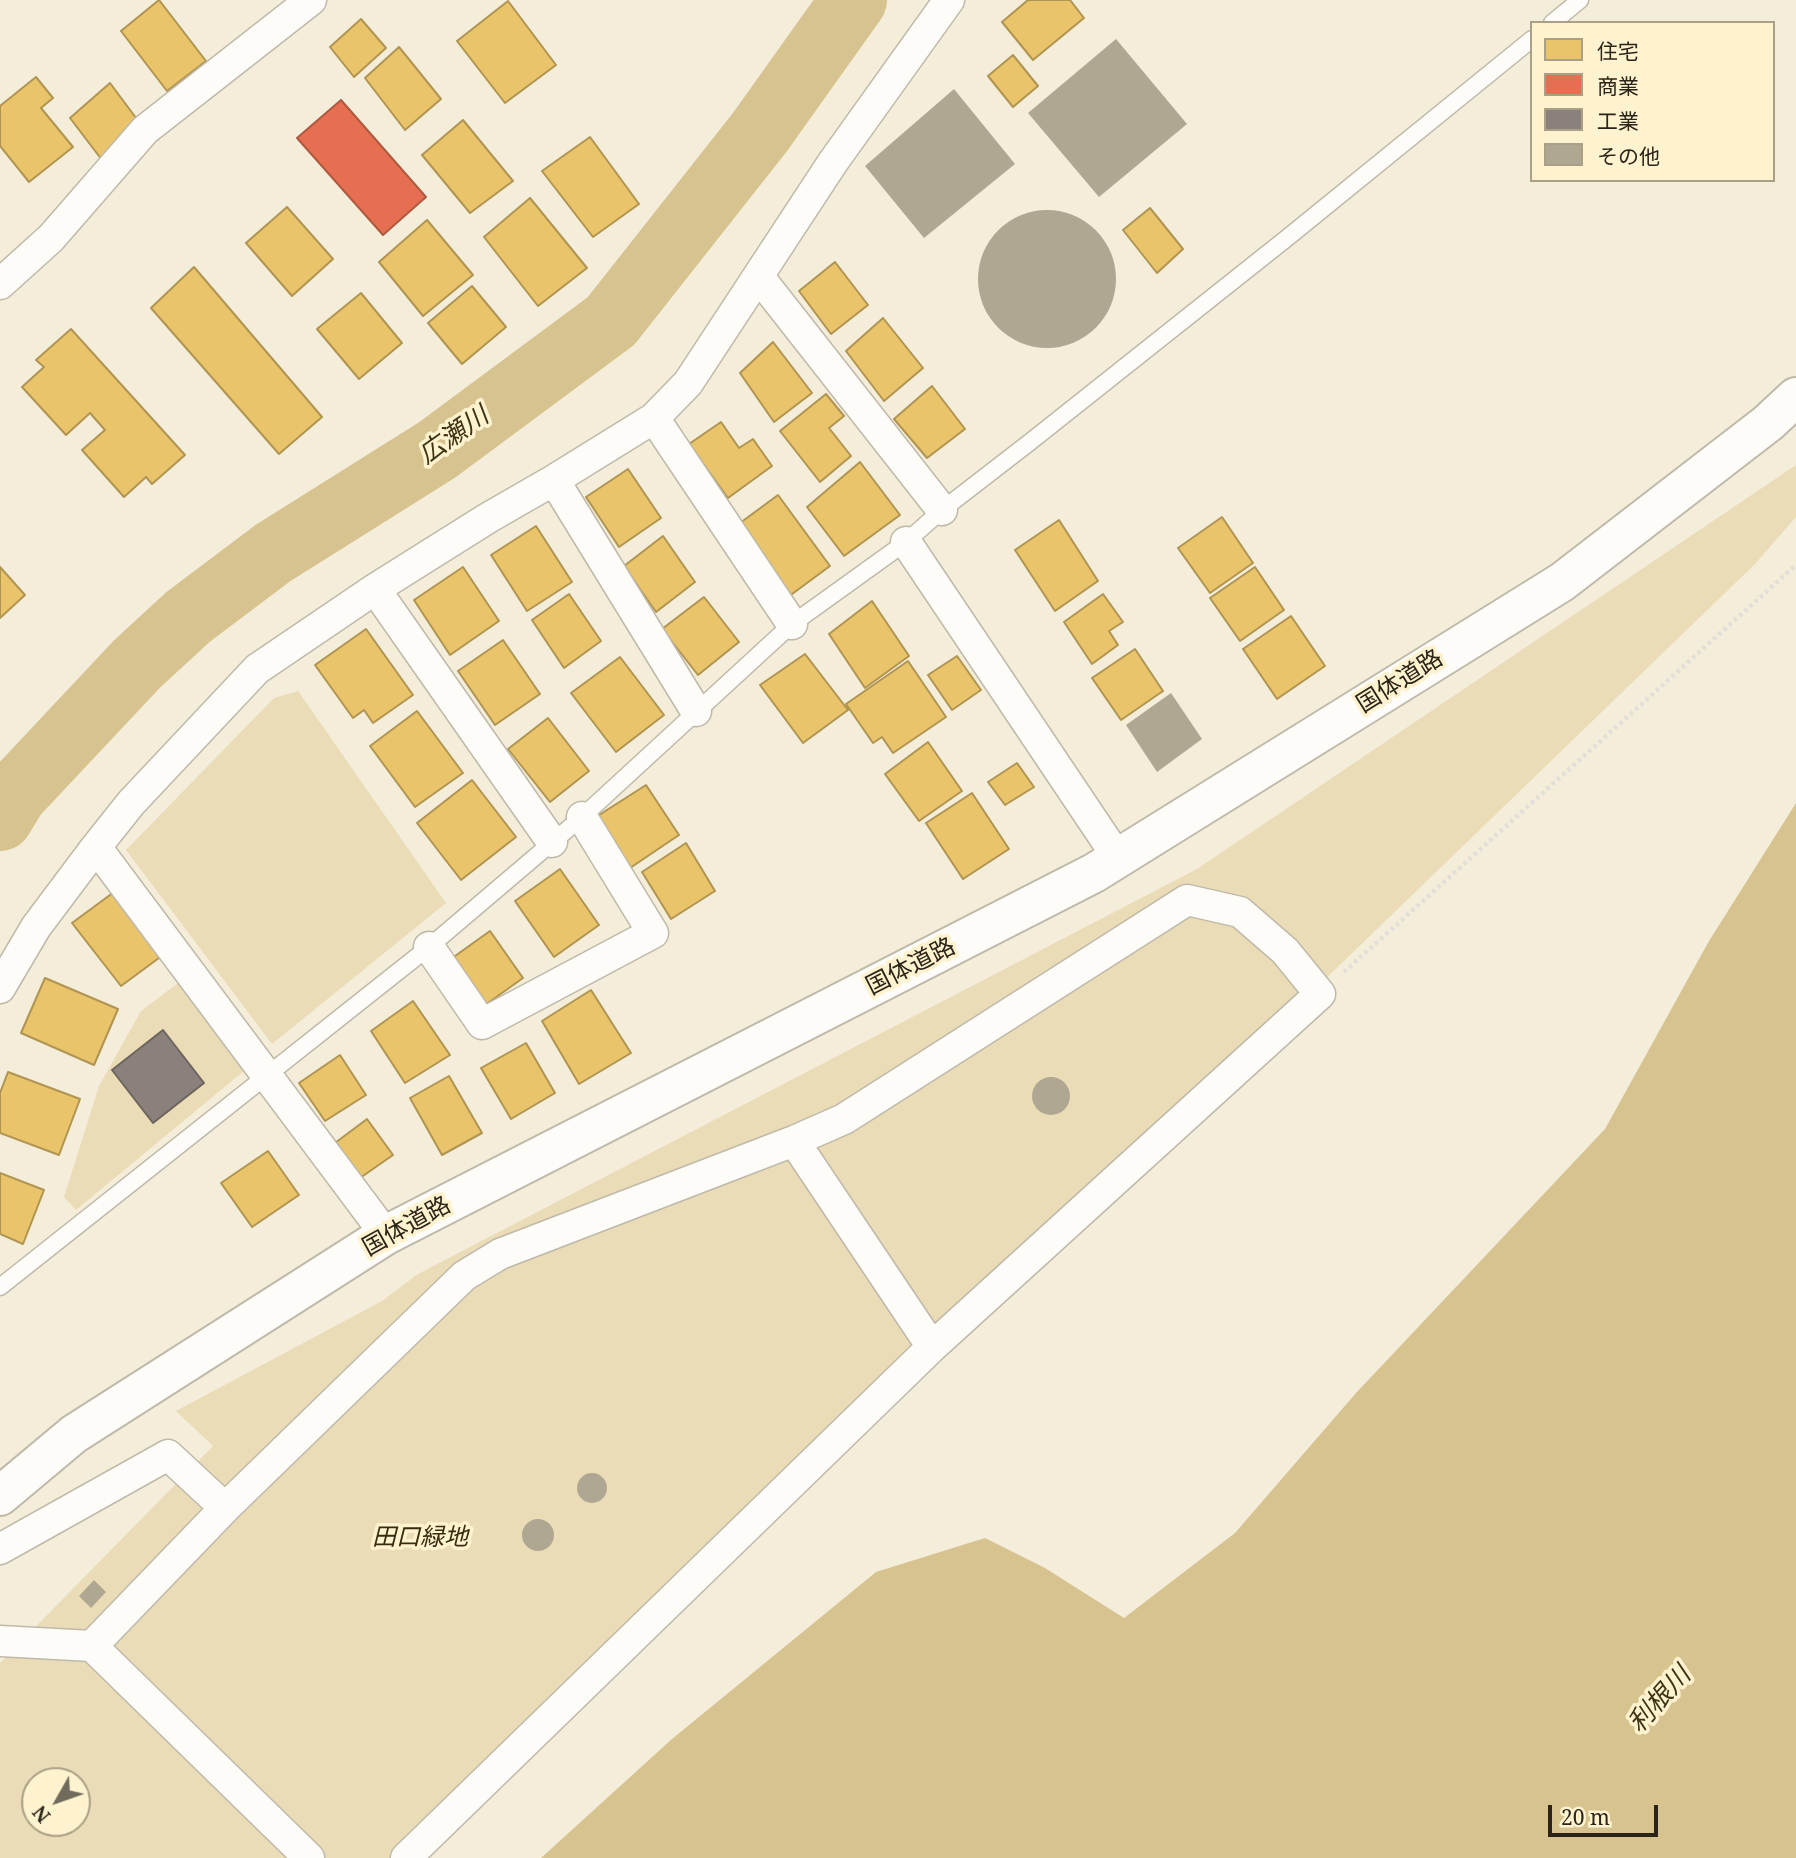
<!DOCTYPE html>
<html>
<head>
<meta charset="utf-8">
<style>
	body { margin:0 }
	#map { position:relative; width:1796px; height:1858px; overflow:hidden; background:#f4edda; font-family:"Noto Serif","Noto Sans JP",serif }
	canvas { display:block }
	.legend { position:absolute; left:1530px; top:21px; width:245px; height:161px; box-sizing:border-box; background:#fff2cf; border:2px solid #aaa086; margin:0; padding:9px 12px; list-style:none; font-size:21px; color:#2a2518 }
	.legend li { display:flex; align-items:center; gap:14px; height:35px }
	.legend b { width:35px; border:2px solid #aaa086 }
	.north { position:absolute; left:21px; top:1767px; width:70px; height:70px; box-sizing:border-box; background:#fff2cf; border:2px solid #aaa086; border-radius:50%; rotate:230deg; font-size:19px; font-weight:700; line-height:28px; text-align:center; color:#2a2518 }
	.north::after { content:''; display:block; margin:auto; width:24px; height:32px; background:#716b5c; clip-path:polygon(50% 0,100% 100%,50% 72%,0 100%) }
	.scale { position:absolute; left:1548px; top:1805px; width:110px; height:32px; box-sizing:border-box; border:4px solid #2a2518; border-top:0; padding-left:9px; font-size:21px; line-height:24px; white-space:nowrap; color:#2a2518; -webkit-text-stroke:5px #fff2cf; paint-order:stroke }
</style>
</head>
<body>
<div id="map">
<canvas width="1796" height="1858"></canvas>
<ul class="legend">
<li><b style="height:19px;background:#e9c46a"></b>住宅</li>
<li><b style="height:19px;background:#e76f51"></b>商業</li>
<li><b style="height:19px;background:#8a817c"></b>工業</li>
<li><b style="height:19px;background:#afa792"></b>その他</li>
</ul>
<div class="north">N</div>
<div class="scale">20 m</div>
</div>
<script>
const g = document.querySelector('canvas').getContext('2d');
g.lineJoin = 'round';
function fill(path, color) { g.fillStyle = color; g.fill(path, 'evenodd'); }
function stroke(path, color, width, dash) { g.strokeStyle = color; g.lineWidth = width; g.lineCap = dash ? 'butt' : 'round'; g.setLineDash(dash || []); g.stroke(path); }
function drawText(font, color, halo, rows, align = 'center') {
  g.font = font + ' "Noto Serif","Noto Sans JP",serif'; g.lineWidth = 7; g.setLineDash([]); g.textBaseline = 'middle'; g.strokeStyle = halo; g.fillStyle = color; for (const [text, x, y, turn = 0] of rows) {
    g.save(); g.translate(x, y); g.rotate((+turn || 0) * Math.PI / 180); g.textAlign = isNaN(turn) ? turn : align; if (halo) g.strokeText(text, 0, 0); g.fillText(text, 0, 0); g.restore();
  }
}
fill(new Path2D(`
	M 1796,465 L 1796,517 L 1755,564 L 415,1858 L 0,1858 L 0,1663 L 213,1446 L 176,1411 L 382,1301 L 418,1274 L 1197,869 ZM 35,1781 L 77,1781 L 77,1823 L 35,1823 Z
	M 298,691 L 446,903 L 272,1044 L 126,850 L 274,698 Z
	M 178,983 L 245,1070 L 76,1210 L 64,1197 L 99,1086 L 141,1011 Z`), '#eadcb6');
fill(new Path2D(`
	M 1796,803 L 1796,1858 L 541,1858 L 672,1739 L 876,1572 L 985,1538 L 1045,1568 L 1124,1618 L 1235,1533 L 1356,1393 L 1605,1129 L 1709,941 Z`), '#d6c38f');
const homes = new Path2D(`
	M 159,0 L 206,61 L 167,91 L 121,31 Z
	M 1028,0 L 1070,0 L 1084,18 L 1033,60 L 1002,22 Z
	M 508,1 L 556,65 L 505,103 L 457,41 Z
	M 361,19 L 386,48 L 354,77 L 330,47 Z
	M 399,47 L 441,99 L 405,130 L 365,78 Z
	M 1013,55 L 1038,86 L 1013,107 L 988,76 Z
	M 36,77 L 53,98 L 41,108 L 73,147 L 29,182 L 0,146 L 0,106 Z
	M 110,83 L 145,130 L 105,164 L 70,118 Z
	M 463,120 L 513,181 L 470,213 L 422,155 Z
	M 590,137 L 639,204 L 593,237 L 542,171 Z
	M 530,198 L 587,268 L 538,306 L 484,237 Z
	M 287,207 L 333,259 L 292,296 L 246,243 Z
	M 1150,208 L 1183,249 L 1157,273 L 1123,230 Z
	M 427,220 L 473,275 L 423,316 L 379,262 Z
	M 835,262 L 868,305 L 831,334 L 799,291 Z
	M 194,267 L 322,417 L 279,454 L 151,308 Z
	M 472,286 L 506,327 L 462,364 L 428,323 Z
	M 361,293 L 402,343 L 359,379 L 317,329 Z
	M 883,318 L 923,368 L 884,401 L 846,351 Z
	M 71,329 L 185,455 L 152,484 L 146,477 L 124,497 L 82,450 L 105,430 L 90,413 L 66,435 L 22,387 L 44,367 L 36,360 Z
	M 773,342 L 812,393 L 774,422 L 740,373 Z
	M 932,386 L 965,429 L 927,458 L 894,419 Z
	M 826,394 L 844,416 L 829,428 L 851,456 L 820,482 L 780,431 Z
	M 721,422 L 739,448 L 753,439 L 772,466 L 728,498 L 689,444 Z
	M 860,462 L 900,515 L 844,556 L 807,507 Z
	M 628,469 L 661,518 L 619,547 L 586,497 Z
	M 778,495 L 830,566 L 788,597 L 736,526 Z
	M 1222,517 L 1253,563 L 1210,593 L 1178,548 Z
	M 1059,520 L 1098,581 L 1055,611 L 1015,550 Z
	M 536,526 L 572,582 L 527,611 L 491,555 Z
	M 663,536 L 695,582 L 656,612 L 624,566 Z
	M 0,567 L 25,595 L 0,618 Z
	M 463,567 L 499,621 L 450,655 L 414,600 Z
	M 1255,567 L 1284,610 L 1240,641 L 1210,598 Z
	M 569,594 L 601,641 L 564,668 L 532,620 Z
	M 1103,594 L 1123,622 L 1109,631 L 1118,645 L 1092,664 L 1064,622 Z
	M 704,597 L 739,642 L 698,675 L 662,629 Z
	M 872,601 L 909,656 L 865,688 L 829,634 Z
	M 1291,616 L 1325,666 L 1277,699 L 1243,649 Z
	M 366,629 L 413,695 L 373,723 L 364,710 L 353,718 L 315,665 Z
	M 503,640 L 540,694 L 495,725 L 458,671 Z
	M 1135,649 L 1163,691 L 1121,720 L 1092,678 Z
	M 805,654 L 848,710 L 803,743 L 760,685 Z
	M 957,656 L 981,690 L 952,710 L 928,675 Z
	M 620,657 L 664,715 L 616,752 L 571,693 Z
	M 908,661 L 946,717 L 893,753 L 882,737 L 873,743 L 846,704 Z
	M 417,711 L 463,773 L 415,807 L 370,746 Z
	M 548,718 L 589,771 L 550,802 L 508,749 Z
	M 928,742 L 962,791 L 919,821 L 885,774 Z
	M 1017,763 L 1034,787 L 1005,805 L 988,782 Z
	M 472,780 L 516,837 L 461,880 L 417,823 Z
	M 646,785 L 679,835 L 630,868 L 596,817 Z
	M 972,793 L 1009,849 L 963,879 L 926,823 Z
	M 686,843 L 715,891 L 671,919 L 642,872 Z
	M 560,869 L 599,925 L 554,957 L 515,901 Z
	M 114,892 L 163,955 L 121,986 L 72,923 Z
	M 490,931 L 523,978 L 481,1008 L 448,961 Z
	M 45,978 L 118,1009 L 94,1065 L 21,1033 Z
	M 591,990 L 631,1053 L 579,1084 L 542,1021 Z
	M 413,1001 L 450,1055 L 405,1083 L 371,1031 Z
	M 526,1043 L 555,1093 L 511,1119 L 481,1068 Z
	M 340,1055 L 366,1095 L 325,1121 L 299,1083 Z
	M 8,1072 L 80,1099 L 59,1155 L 0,1133 L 0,1093 Z
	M 449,1076 L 482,1133 L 442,1155 L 410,1098 Z
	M 367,1119 L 393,1155 L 360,1178 L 335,1143 Z
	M 268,1151 L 299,1195 L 252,1227 L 221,1183 Z
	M 0,1173 L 44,1190 L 23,1244 L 0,1234 Z`);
fill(homes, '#e9c46a');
stroke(homes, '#b09451', 2);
const shops = new Path2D(`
	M 341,100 L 426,197 L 383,235 L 297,138 Z`);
fill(shops, '#e76f51');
stroke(shops, '#ae5940', 2);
const industry = new Path2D(`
	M 163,1030 L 204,1083 L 153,1123 L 112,1070 Z`);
fill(industry, '#8a817c');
stroke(industry, '#6d655e', 2);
stroke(new Path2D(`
	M 0,818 L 14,795 L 137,664 L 188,617 L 273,553 L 437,450 L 611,321 L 760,132 L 854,0`), '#d6c38f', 66);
fill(new Path2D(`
	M 1116,39 L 1187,124 L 1099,197 L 1028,113 Z
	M 954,89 L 1015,164 L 924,238 L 865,166 Z
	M978 279a69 69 0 1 1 138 0a69 69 0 1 1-138 0Z
	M 1171,693 L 1202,739 L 1157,772 L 1126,725 Z
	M1032 1096a19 19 0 1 1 38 0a19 19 0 1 1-38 0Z
	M577 1488a15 15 0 1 1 30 0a15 15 0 1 1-30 0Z
	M522 1535a16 16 0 1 1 32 0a16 16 0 1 1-32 0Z
	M 94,1580 L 106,1592 L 91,1608 L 79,1596 Z`), '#afa792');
const lane = new Path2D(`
	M 1552,23 L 1580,0
	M 0,1287 L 429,947 L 582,817 L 792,624 L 906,542 L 942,510 L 1030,442 L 1287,238 L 1532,39`);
const street = new Path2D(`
	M 759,277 L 942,510
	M 0,284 L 51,238 L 145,130 L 311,0
	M 654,418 L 792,624
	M 554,480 L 696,711
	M 906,542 L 1118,858
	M 375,589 L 552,842
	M 96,847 L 386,1235
	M 429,947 L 482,1024 L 653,933 L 582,817
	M 0,988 L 36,927 L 96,847 L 131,803 L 257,669 L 375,589 L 488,518 L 554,480 L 654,418 L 688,383 L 833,162 L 949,0
	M 794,1141 L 932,1347
	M 225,1508 L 464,1276 L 500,1254 L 794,1141 L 844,1119 L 1187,900 L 1240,912 L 1285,951 L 1320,994 L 932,1347 L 406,1858
	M 0,1549 L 168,1455 L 225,1508 L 92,1646 L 0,1641
	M 92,1646 L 309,1858`);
const secondary = new Path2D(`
	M 0,1496 L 74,1434 L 386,1235 L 1094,873 L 1562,582 L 1768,423 L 1796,397`);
stroke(lane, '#bfb9aa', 19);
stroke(street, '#bfb9aa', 33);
stroke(secondary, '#bfb9aa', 42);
stroke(new Path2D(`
	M 1344,972 L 1796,565`), '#e1dfd8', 4.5, [3.5, 3.5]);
stroke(lane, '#fdfcf9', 16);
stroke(street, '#fdfcf9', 30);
stroke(secondary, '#fdfcf9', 38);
drawText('24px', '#2a2518', '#fff2cf', [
	["国体道路",1400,682,-32],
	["国体道路",911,967,-27],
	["国体道路",407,1227,-29]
]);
drawText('italic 24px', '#362c0e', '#fff2cf', [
	["田口緑地",420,1538]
]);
drawText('italic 26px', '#3d3315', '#fff2cf', [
	["広瀬川",454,436,-35],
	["利根川",1660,1700,-48]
]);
</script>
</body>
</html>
